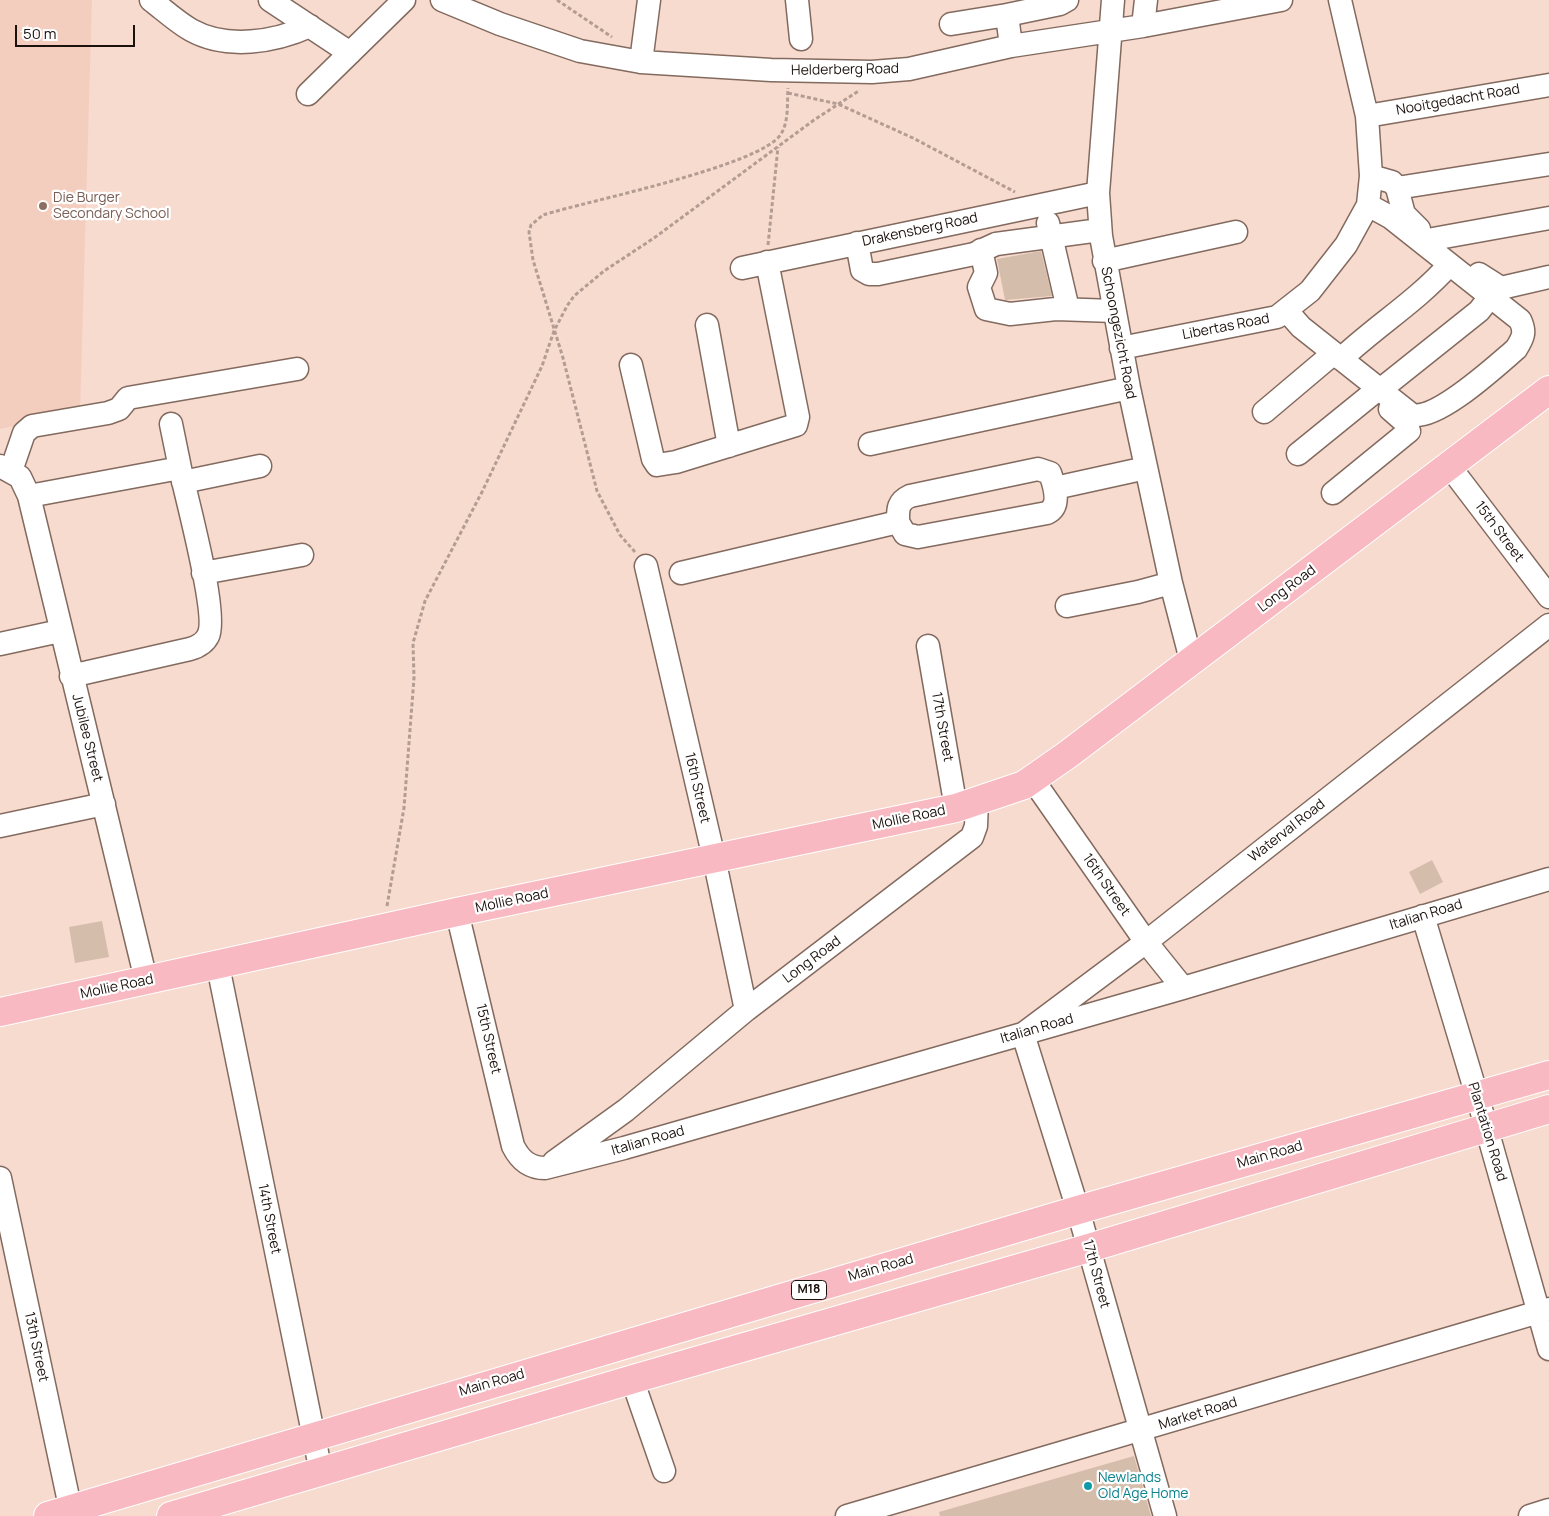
<!DOCTYPE html>
<html>
<head>
<meta charset="utf-8">
<style>
	body { margin:0 }
	#map { position:relative; width:1549px; height:1516px; overflow:hidden; background:#f8dbcf; font-family:Manrope,sans-serif }
	canvas { display:block }
	.scale { position:absolute; left:15px; top:25px; width:120px; height:22px; box-sizing:border-box; border:2px solid #1b110d; border-top:0; padding-left:6px; font-size:15px; line-height:18px; white-space:nowrap; color:#1b110d; -webkit-text-stroke:4px #fff; paint-order:stroke }
</style>
</head>
<body>
<div id="map">
<canvas width="1549" height="1516"></canvas>
<div class="scale">50 m</div>
</div>
<script>
const g = document.querySelector('canvas').getContext('2d');
g.lineJoin = 'round';
function fill(path, color) { g.fillStyle = color; g.fill(path, 'evenodd'); }
function stroke(path, color, width, dash) { g.strokeStyle = color; g.lineWidth = width; g.lineCap = dash ? 'butt' : 'round'; g.setLineDash(dash || []); g.stroke(path); }
function drawText(font, color, halo, rows, align = 'center') {
  g.font = font + ' Manrope,sans-serif'; g.lineWidth = 4.5; g.setLineDash([]); g.textBaseline = 'middle'; g.strokeStyle = halo; g.fillStyle = color; for (const [text, x, y, turn = 0] of rows) {
    g.save(); g.translate(x, y); g.rotate((+turn || 0) * Math.PI / 180); g.textAlign = isNaN(turn) ? turn : align; if (halo) g.strokeText(text, 0, 0); g.fillText(text, 0, 0); g.restore();
  }
}
fill(new Path2D(`
	M 0,0 L 92,0 L 80,412 L 0,429 Z`), '#f3cebf');
fill(new Path2D(`
	M 1041,251 L 1052,296 L 1005,300 L 997,259 Z
	M 1432,860 L 1443,882 L 1420,894 L 1409,872 Z
	M 102,921 L 109,957 L 75,963 L 69,927 Z
	M 1134,1456 L 1151,1516 L 940,1516 L 939,1512 Z`), '#d4bdaa');
const minor = new Path2D(`
	M 151,0 C 164,10 177,22 191,30 C 227,50 275,42 310,26
	M 270,0 L 350,53
	M 442,0 L 500,24 L 580,51 L 641,62 L 771,70 L 872,72 L 909,69 L 1011,46 L 1143,26 L 1281,0
	M 797,0 L 801,39 L 797,0
	M 1113,0 L 1098,193 L 1101,236 L 1129,388 L 1171,583 L 1191,660
	M 1007,15 L 1060,4 L 1067,0
	M 951,24 L 1007,15 L 1011,46
	M 1143,26 L 1146,0
	M 641,62 L 649,0
	M 308,94 L 404,0
	M 1367,116 L 1549,85
	M 1371,176 L 1392,182 L 1397,188 L 1404,214 L 1419,229
	M 1397,188 L 1549,164
	M 1048,223 L 1068,309
	M 1433,239 L 1549,218
	M 857,243 L 862,270 L 869,274 L 878,274 L 974,254 L 996,244 L 1100,230
	M 981,250 L 986,273 L 979,287 L 986,309 L 1010,314 L 1056,309 L 1114,311
	M 1104,261 L 1236,232
	M 742,268 L 1098,193
	M 1479,274 L 1501,288 L 1549,277
	M 1286,310 L 1301,327 L 1412,415 C 1438,420 1495,367 1516,349 C 1523,338 1526,332 1520,320 L 1390,217 L 1368,205
	M 707,325 L 729,446
	M 1121,348 L 1277,317 L 1310,291 L 1346,245 L 1368,205 L 1371,176 L 1367,116 L 1340,0
	M 1341,359 C 1376,326 1417,301 1449,265
	M 631,365 L 653,459 L 657,465 L 676,462 L 796,425 L 798,417 L 767,262
	M 1380,390 L 1479,311 L 1490,297
	M 1264,412 L 1328,358
	M 870,444 L 1129,388
	M 1298,454 L 1372,394
	M 0,466 L 20,477 L 29,496 L 146,980
	M 1450,467 L 1549,597
	M 11,471 L 24,433 L 32,426 L 108,413 L 119,409 L 128,398 L 297,369
	M 183,482 L 260,466
	M 1055,488 L 1146,468
	M 1333,493 L 1409,431 L 1406,423 L 1390,409
	M 29,496 L 180,468 L 171,424
	M 646,566 L 714,858 L 746,1010
	M 203,573 L 302,555
	M 681,573 L 898,522 L 905,534 L 918,537 L 1047,513 C 1062,506 1054,485 1050,473 L 1038,469 L 910,496 C 897,502 898,510 898,522
	M 1067,606 L 1138,592 L 1171,583
	M 0,644 L 60,631
	M 928,646 L 956,808
	M 71,676 L 190,649 C 197,647 204,644 208,636 C 219,616 186,496 180,468
	M 1033,780 L 1146,942 L 1183,988
	M 0,826 L 104,804
	M 457,912 L 513,1146 C 520,1160 529,1168 545,1168 L 624,1148 L 1183,988 L 1549,879
	M 1423,916 L 1486,1126 L 1549,1349
	M 218,966 L 321,1472
	M 554,1162 L 626,1110 L 746,1010 L 972,837 L 976,826 L 977,801
	M 0,1178 L 72,1516
	M 632,1379 L 664,1471
	M 847,1516 L 1549,1309
	M 1165,1516 L 1078,1210 L 1023,1034 L 1146,942 L 1549,625
	M 1530,1516 L 1549,1510`);
const major = new Path2D(`
	M 0,1012 L 457,912 L 956,808 L 1024,785 L 1067,755 L 1549,390
	M 48,1516 L 1078,1210 L 1549,1075
	M 171,1516 L 637,1378 L 1089,1248 L 1549,1109`);
stroke(minor, '#836a5f', 25);
stroke(major, '#fff', 30);
stroke(new Path2D(`
	M 557,0 L 612,37
	M 788,93 L 838,104 L 913,138 L 1015,192
	M 768,245 L 778,147
	M 635,552 L 620,535 L 597,491 L 563,358 L 533,260 L 529,232 L 531,225 L 543,215 C 587,201 761,166 781,134 C 789,121 787,103 788,88
	M 387,906 L 404,808 L 414,678 L 413,643 L 425,601 L 482,492 L 542,366 L 554,331 L 567,306 L 574,296 L 604,271 L 654,238 L 814,120 L 860,90`), '#b39c93', 3, [4, 2.5]);
stroke(minor, '#fff', 22);
stroke(major, '#f9b9c2', 28);
for (const [x, y, r, color] of [
	[43,206,5,"#8d6e63"],
	[1088,1486,5,"#0f9aa8"]
]) { const dot = new Path2D(); dot.arc(x, y, r, 0, 2 * Math.PI); g.fillStyle = color; g.fill(dot); stroke(dot, '#fff', 2); }
for (const [x, y, w] of [
	[809,1290,35]
]) { const box = new Path2D(); box.roundRect(x - w / 2, y - 9.5, w, 19, 4); g.fillStyle = '#fff'; g.fill(box); stroke(box, '#1b110d', 1); }
drawText('bold 12px', '#1b110d', null, [
	["M18",809,1290]
]);
drawText('14px', '#1b110d', '#fff', [
	["Helderberg Road",845,70,-1],
	["Nooitgedacht Road",1458,100,-10],
	["Drakensberg Road",920,230,-12],
	["Libertas Road",1226,327,-11],
	["Schoongezicht Road",1118,333,79],
	["15th Street",1499,532,53],
	["Long Road",1287,589,-37],
	["17th Street",942,727,80],
	["Jubilee Street",87,738,76],
	["16th Street",697,788,77],
	["Mollie Road",909,818,-12],
	["Waterval Road",1287,831,-38],
	["16th Street",1106,885,55],
	["Mollie Road",512,901,-12],
	["Italian Road",1426,915,-17],
	["Long Road",812,960,-37],
	["Mollie Road",117,987,-12],
	["Italian Road",1037,1029,-16],
	["15th Street",488,1039,77],
	["Plantation Road",1487,1132,73],
	["Italian Road",648,1141,-16],
	["Main Road",1270,1155,-16],
	["14th Street",269,1219,79],
	["Main Road",881,1268,-16],
	["17th Street",1096,1274,75],
	["13th Street",36,1347,78],
	["Main Road",492,1383,-16],
	["Market Road",1198,1414,-17]
]);
drawText('14px', '#785e54', '#fff', [
	["Die Burger",53,198],
	["Secondary School",53,214]
], 'left');
drawText('14px', '#0d838f', '#fff', [
	["Newlands",1098,1478],
	["Old Age Home",1098,1494]
], 'left');
</script>
</body>
</html>
